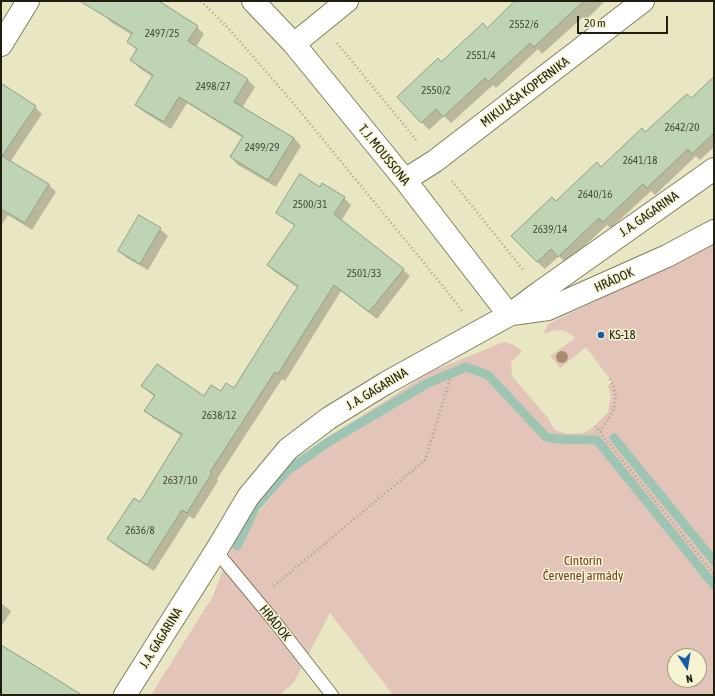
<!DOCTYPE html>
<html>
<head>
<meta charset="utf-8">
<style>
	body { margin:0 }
	#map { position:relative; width:715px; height:696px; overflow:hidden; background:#e8e6c3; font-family:"Asap Condensed",sans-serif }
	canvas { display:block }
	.frame { position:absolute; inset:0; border:2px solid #1f1e11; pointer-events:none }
	.north { position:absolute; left:667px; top:648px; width:40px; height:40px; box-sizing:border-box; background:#f5f3d0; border:1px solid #9f9e84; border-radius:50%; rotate:168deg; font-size:11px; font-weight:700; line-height:16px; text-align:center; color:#1f1e11 }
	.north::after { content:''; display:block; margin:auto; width:14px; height:18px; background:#175aaa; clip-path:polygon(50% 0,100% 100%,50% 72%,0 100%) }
	.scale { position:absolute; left:577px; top:16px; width:91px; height:18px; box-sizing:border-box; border:2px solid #1f1e11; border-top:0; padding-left:5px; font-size:12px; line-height:14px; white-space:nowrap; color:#1f1e11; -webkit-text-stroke:3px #f5f3d0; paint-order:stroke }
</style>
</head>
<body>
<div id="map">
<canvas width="715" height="696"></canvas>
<div class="frame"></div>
<div class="north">N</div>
<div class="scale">20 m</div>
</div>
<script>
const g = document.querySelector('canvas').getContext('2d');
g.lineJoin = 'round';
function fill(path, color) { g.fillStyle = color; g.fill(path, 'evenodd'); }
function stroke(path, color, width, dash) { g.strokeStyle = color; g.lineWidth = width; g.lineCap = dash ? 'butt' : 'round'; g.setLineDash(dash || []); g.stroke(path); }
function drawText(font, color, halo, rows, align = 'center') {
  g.font = font + ' "Asap Condensed",sans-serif'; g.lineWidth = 3; g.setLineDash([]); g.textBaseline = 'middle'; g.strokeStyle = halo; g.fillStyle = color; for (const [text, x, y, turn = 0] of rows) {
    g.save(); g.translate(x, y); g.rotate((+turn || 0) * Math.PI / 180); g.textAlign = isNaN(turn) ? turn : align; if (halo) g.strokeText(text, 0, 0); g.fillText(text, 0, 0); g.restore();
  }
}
fill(new Path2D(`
	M 714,243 L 714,695 L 393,695 L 330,613 L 294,682 L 280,695 L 151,695 L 213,596 L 233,544 L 309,450 L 430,372 L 504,342 L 512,344 L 522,351 L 511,363 L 512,376 L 547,417 L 555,430 L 568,434 L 584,433 L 595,426 L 608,412 L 611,396 L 608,386 L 612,382 L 586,347 L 560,368 L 550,356 L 575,338 C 564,327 556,330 543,334 L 548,324 L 685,258 ZM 675,656 L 699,656 L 699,680 L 675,680 Z`), '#e2c5b8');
fill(new Path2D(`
	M 93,1 L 158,1 L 197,27 L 204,34 L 196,47 L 248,80 L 255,87 L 242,108 L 294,138 L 301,146 L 276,187 L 238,165 L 231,157 L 243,138 L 187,103 L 171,129 L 144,112 L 136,105 L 153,77 L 139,68 L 132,60 L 138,51 L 128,42 L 132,35 L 111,22 L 104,15 Z
	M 517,1 L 605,1 L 586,20 L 583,17 L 542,54 L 538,49 L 496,88 L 493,85 L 451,123 L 444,116 L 429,130 L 398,97 L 487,29 Z
	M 714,78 L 714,147 L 700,160 L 696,156 L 655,195 L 651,191 L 611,228 L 607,225 L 566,263 L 559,256 L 545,269 L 537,262 L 601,168 L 645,133 L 691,100 Z
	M 1,87 L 35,107 L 42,114 L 10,162 L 49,185 L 56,192 L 32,230 L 8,215 L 1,226 Z
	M 321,188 L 344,198 L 351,205 L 341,221 L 403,270 L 410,276 L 377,319 L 341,291 L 285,381 L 282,379 L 217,479 L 218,481 L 194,519 L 189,516 L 154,571 L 116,546 L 109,539 L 140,504 L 182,436 L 153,418 L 146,411 L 155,397 L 150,393 L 143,386 L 205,397 L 234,390 L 298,288 L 275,272 L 268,265 L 295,226 L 284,219 L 277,212 Z
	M 160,229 L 168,236 L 148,270 L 127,258 L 119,251 Z
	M 1,603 L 11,611 L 1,627 Z`), '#0003');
stroke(new Path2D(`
	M 614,438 L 714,561
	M 237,546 L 255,508 L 287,471 L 328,442 L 428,383 L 466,367 L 488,375 L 546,437 L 557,439 L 597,440 L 714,585`), '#9ec5b3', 9);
const building = new Path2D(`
	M 80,1 L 159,1 L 198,26 L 188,41 L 248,79 L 234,102 L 294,138 L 268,180 L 230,157 L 243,136 L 179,97 L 164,122 L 135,105 L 153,75 L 130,60 L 137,49 L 127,42 L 132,33 Z
	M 515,1 L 584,1 L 534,47 L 530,43 L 488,82 L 485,78 L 443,117 L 436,109 L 421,123 L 397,97 L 438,58 L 441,62 L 483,23 L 487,28 Z
	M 714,77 L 714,133 L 692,154 L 688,149 L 647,188 L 643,184 L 603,222 L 599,218 L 558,257 L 551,249 L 537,262 L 511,236 L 552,197 L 556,201 L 597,162 L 601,167 L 642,128 L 645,132 L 687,94 L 691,98 Z
	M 1,83 L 36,106 L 2,156 L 49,184 L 25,223 L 1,209 Z
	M 300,174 L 320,187 L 322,183 L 345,197 L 334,214 L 404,269 L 369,312 L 334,285 L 278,374 L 275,372 L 210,472 L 212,473 L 187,513 L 182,510 L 147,565 L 107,539 L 134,498 L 140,502 L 182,434 L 144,411 L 155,395 L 141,386 L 157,364 L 204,396 L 211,385 L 221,391 L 226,383 L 234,388 L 298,286 L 267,265 L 295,225 L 276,213 Z
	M 139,215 L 161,228 L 140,264 L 118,251 Z
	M 1,645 L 37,667 L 82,695 L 1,695 Z`);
fill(building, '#bfd4b5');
stroke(building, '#8da083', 1);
const service = new Path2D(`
	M 216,551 L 275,622 L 332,695`);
const minor = new Path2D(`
	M 253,1 L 294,44 L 405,180 L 509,315
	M 294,44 L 347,1
	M 1,45 L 28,1
	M 405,180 L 435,161 L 643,1
	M 512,314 L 548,309 L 667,256 L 714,231
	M 125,695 L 216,551 L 248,497 L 288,449 L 329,418 L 386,383 L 509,315 L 540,292 L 714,169`);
stroke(service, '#82805f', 14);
stroke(minor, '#82805f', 24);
stroke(new Path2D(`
	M 201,1 L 229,29 L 289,98 L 442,285 L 462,311
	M 337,43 L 417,141
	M 452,181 L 524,271
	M 595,426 L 714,574
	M 600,431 C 603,426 608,421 611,415 C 617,404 617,388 609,378
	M 274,586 L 425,460 L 450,379`), '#a3a186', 2.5, [1, 3]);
stroke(service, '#fff', 12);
stroke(minor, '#fff', 22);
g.fillStyle = '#a88c6f';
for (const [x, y] of [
	[562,357]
]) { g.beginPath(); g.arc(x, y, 6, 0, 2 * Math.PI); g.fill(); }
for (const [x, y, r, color] of [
	[601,335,4,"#175aaa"]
]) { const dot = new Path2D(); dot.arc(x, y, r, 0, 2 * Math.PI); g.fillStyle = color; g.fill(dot); stroke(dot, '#f5f3d0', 1.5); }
drawText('11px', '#474c3a', null, [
	["2552/6",524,25],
	["2497/25",162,34],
	["2551/4",481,56],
	["2498/27",213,87],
	["2550/2",436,91],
	["2642/20",682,128],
	["2499/29",262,148],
	["2641/18",640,161],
	["2640/16",595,195],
	["2500/31",310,205],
	["2639/14",550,230],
	["2501/33",364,274],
	["2638/12",219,416],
	["2637/10",180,481],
	["2636/8",140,531]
]);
drawText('13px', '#1f1e11', '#f5f3d0', [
	["MIKULÁŠA KOPERNIKA",525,92,-37],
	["T. J. MOUSSONA",384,155,51],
	["J. A. GAGARINA",649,214,-35],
	["HRÁDOK",614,280,-24],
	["J. A. GAGARINA",377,389,-31],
	["HRÁDOK",275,623,51],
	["J. A. GAGARINA",161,638,-58]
]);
drawText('13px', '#1f1e11', '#f5f3d0', [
	["KS-18",609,335]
], 'left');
drawText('13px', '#74422b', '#f5f3d0', [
	["Cintorín",583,561],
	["Červenej armády",583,576]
]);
</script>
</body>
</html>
